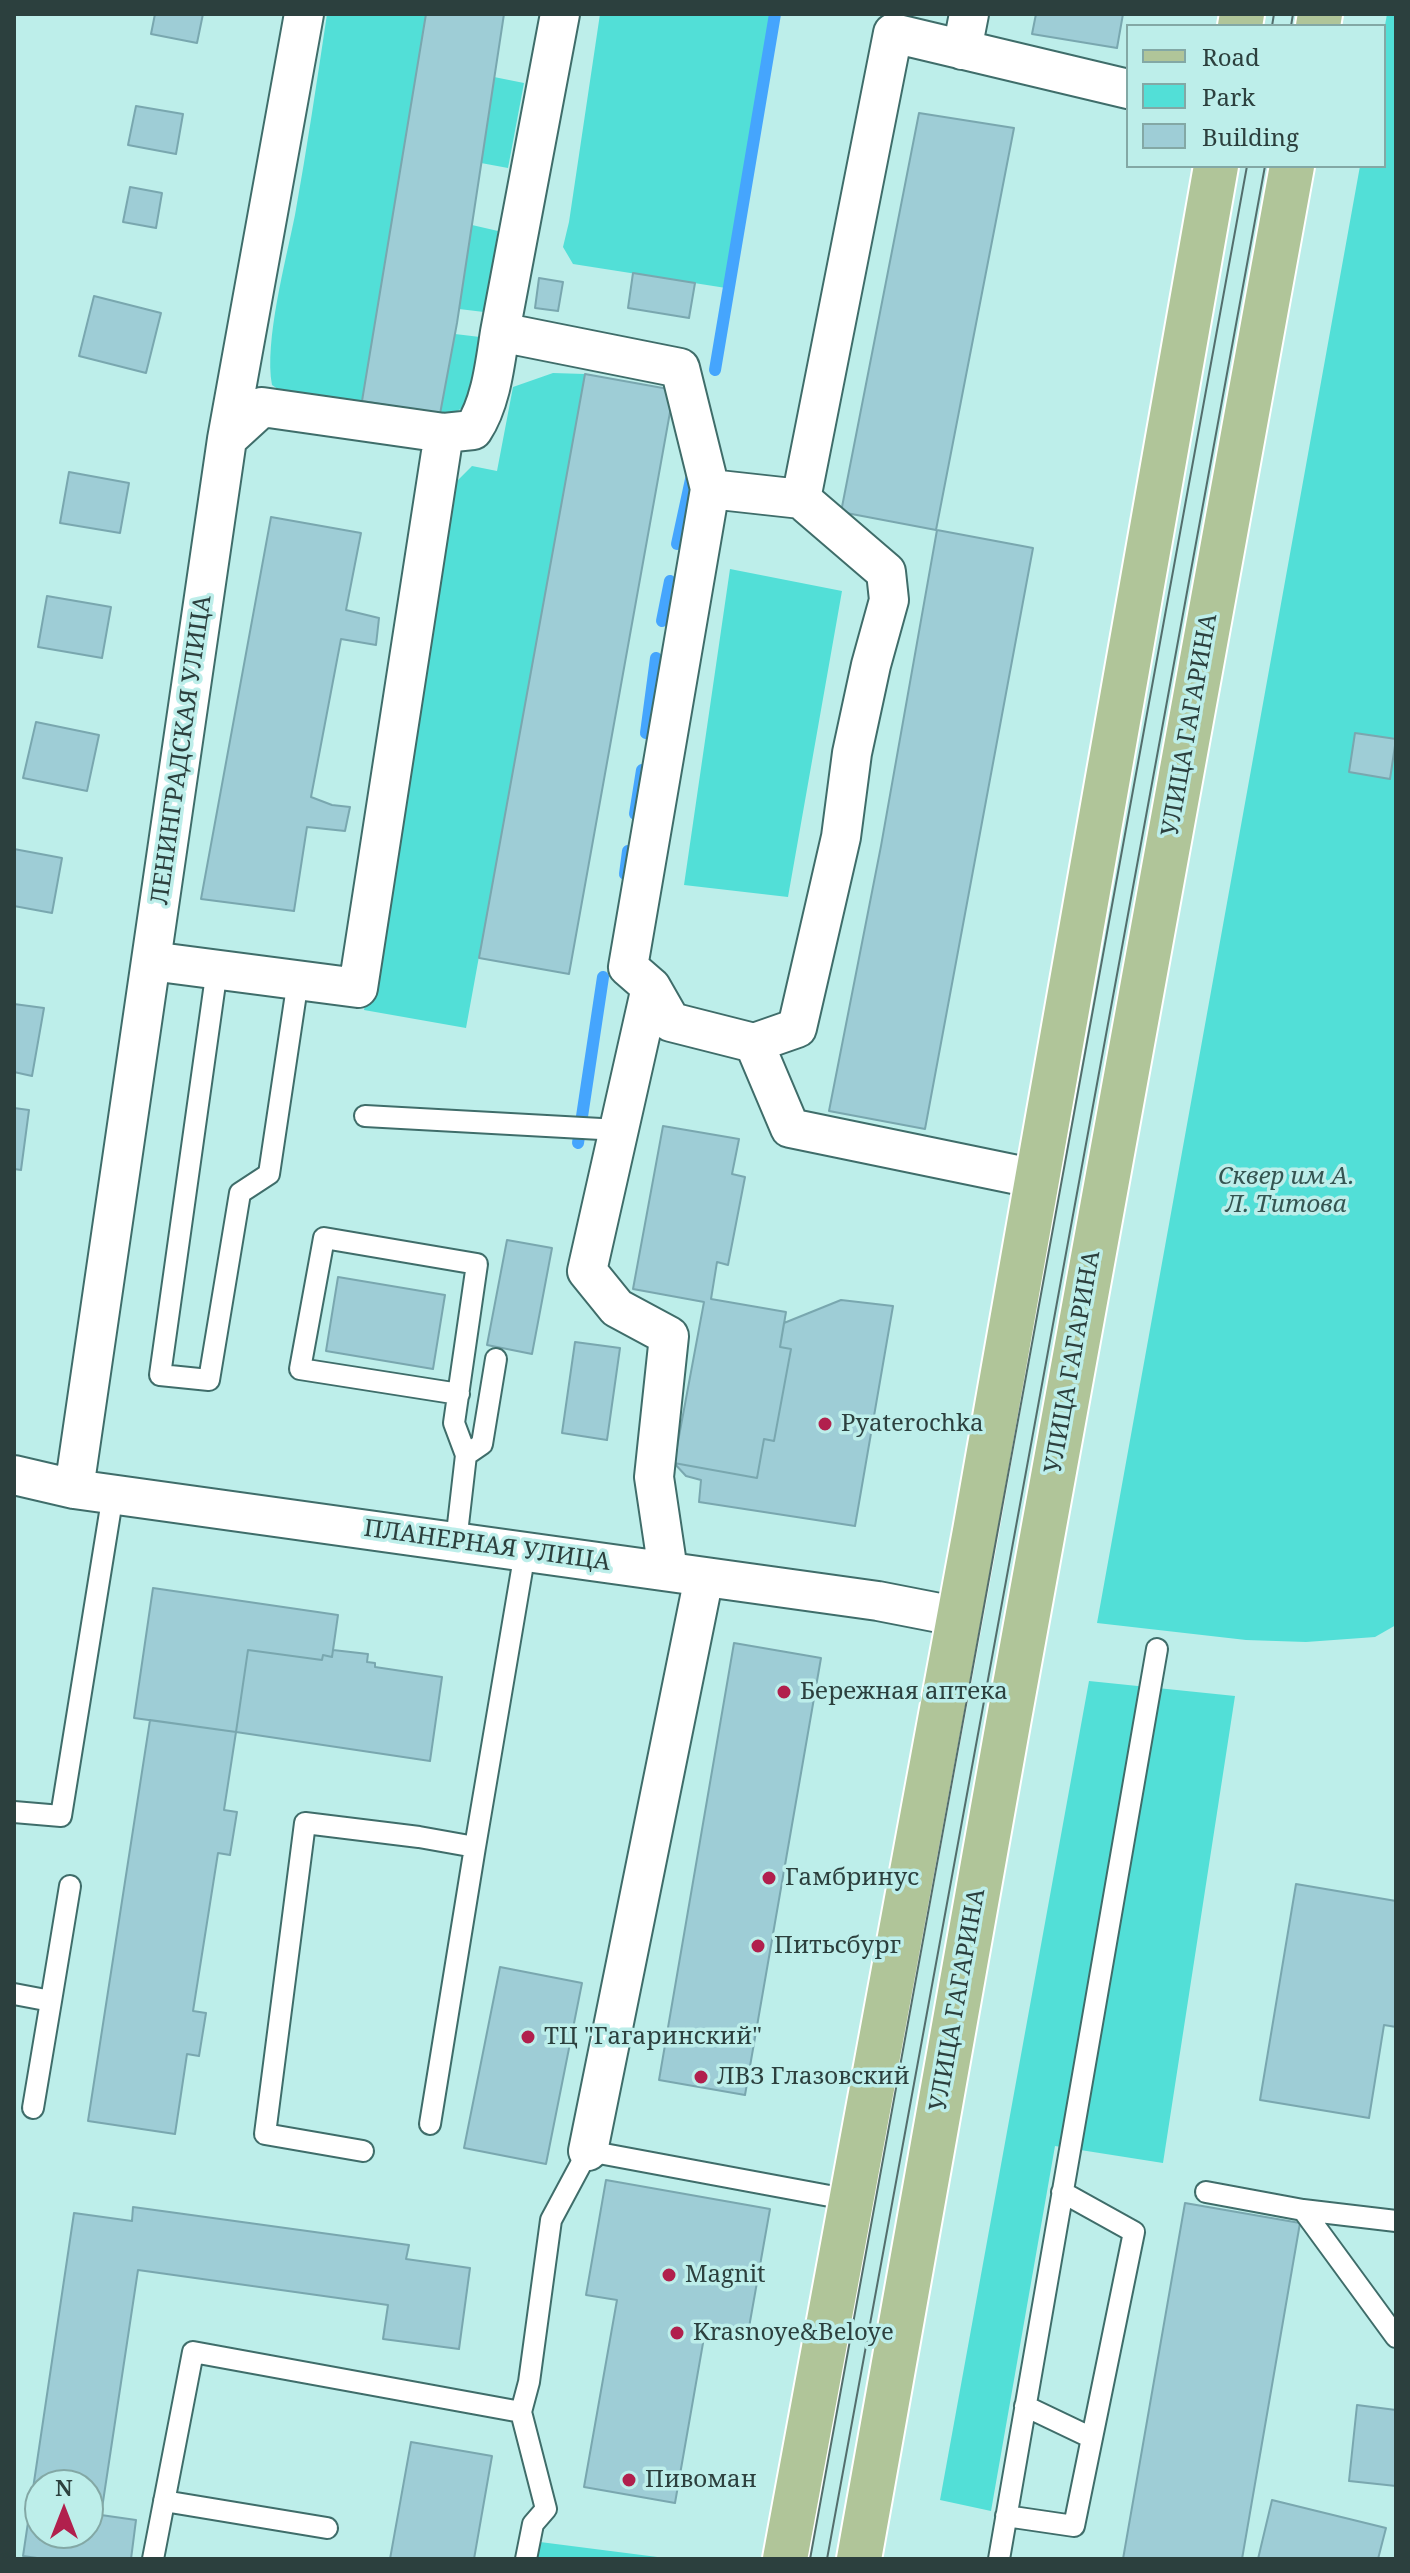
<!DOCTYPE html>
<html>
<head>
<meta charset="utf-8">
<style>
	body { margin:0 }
	#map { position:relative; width:1410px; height:2573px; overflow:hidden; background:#bdeeea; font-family:"Noto Serif",serif }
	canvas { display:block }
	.frame { position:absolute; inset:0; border:16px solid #2c403e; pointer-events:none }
	.legend { position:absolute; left:1126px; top:24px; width:260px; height:144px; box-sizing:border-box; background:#bdeeea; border:2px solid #83a8a5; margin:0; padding:10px 14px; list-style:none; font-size:24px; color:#2c403e }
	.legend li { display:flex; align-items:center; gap:16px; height:40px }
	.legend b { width:40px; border:2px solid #83a8a5 }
	.north { position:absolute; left:24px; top:2469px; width:80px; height:80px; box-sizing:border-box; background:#bdeeea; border:2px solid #83a8a5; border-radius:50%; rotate:0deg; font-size:22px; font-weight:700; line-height:32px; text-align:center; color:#2c403e }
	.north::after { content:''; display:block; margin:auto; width:28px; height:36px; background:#b1204d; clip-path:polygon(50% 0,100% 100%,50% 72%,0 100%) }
</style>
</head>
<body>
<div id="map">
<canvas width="1410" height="2573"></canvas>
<div class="frame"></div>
<ul class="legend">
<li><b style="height:10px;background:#b0c599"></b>Road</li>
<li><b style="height:22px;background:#52dfd7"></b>Park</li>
<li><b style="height:22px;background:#9ecdd6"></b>Building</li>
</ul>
<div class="north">N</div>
</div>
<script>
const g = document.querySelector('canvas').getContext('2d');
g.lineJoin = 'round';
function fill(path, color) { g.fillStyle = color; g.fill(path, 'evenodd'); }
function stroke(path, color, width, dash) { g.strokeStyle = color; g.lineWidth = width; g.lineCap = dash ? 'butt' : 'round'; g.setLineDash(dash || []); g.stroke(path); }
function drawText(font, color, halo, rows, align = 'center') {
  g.font = font + ' "Noto Serif",serif'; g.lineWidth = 7; g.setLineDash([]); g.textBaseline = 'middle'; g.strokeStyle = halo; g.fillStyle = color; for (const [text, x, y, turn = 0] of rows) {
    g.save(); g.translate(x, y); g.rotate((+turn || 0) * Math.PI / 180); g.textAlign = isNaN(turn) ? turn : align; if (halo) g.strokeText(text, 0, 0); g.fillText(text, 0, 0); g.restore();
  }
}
fill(new Path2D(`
	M 327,14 L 426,14 L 363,400 L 440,414 L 455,334 L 480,337 L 471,403 L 438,422 L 285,394 L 272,385 C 264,342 286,260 295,215 C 307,148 317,81 327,14 Z
	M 600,14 L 772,14 L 726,288 L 573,264 L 563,247 L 569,222 Z
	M 1387,14 L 1396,14 L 1396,1625 L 1375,1637 L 1306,1642 L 1246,1640 L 1097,1623 L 1360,166 L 1384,166 L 1384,31 Z
	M 494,77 L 524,83 L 508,168 L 481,163 Z
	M 472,225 L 498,231 L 484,312 L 459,309 Z
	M 553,373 L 585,374 L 466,1028 L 364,1010 L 457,481 L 472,466 L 497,471 L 513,387 Z
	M 730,569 L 842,591 L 788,897 L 684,885 Z
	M 1089,1681 L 1235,1696 L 1163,2163 L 1055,2146 L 991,2511 L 940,2500 Z
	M 540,2542 L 673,2559 L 537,2559 Z`), '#52dfd7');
stroke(new Path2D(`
	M 715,370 L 775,14
	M 677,544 L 693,470
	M 662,621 L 670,581
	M 646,733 L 656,658
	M 635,814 L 642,770
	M 625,874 L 628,851
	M 578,1143 L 603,977`), '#45a5fd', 12);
const building = new Path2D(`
	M 155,14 L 203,14 L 197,43 L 151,34 Z
	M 426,14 L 504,14 L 457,323 L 440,414 L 362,401 Z
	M 1036,14 L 1123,14 L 1117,48 L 1032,34 Z
	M 136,106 L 183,114 L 176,154 L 128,145 Z
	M 919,113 L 1014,128 L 936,530 L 841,512 Z
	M 130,187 L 162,193 L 156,228 L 123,222 Z
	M 633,273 L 695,283 L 689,318 L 628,308 Z
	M 539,278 L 563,282 L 558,311 L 535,308 Z
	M 94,296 L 161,313 L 146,373 L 79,356 Z
	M 585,374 L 674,390 L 569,974 L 479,958 Z
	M 69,472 L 129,483 L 120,533 L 60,523 Z
	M 271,517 L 361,533 L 346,610 L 379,618 L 376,645 L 341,639 L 311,797 L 332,805 L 350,807 L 345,831 L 307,827 L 294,911 L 201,899 Z
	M 937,530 L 1033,548 L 925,1129 L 829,1111 L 881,846 Z
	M 47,596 L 111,607 L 102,658 L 38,647 Z
	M 36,722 L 99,735 L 87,791 L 23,778 Z
	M 1355,733 L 1396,739 L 1390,779 L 1349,772 Z
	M 14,849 L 62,858 L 52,913 L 14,906 Z
	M 14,1004 L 44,1008 L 32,1076 L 14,1072 Z
	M 14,1108 L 29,1110 L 21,1170 L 14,1169 Z
	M 663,1126 L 739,1139 L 732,1174 L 745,1177 L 728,1265 L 717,1262 L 711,1299 L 786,1312 L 780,1347 L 791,1349 L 774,1441 L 764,1439 L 757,1478 L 674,1463 L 704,1302 L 633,1289 Z
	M 507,1240 L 552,1248 L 532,1354 L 487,1345 Z
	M 338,1277 L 445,1295 L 433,1369 L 326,1351 Z
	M 841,1300 L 893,1306 L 855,1526 L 699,1502 L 701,1480 L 686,1476 L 674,1463 L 757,1478 L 764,1439 L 774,1441 L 791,1349 L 780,1347 L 784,1323 Z
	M 575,1342 L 620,1348 L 607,1440 L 562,1433 Z
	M 153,1588 L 338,1615 L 332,1657 L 323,1655 L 322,1660 L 248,1650 L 236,1732 L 134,1718 Z
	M 734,1643 L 821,1658 L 745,2095 L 659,2080 Z
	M 248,1650 L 322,1660 L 323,1655 L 332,1657 L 333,1650 L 368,1654 L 367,1662 L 375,1663 L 375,1667 L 442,1677 L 430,1761 L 236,1732 Z
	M 150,1720 L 236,1732 L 224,1810 L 237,1812 L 230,1855 L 218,1853 L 193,2011 L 206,2013 L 199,2056 L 187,2054 L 175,2134 L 88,2121 Z
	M 1296,1884 L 1396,1901 L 1396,2027 L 1384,2025 L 1369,2118 L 1260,2100 Z
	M 500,1967 L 582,1983 L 546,2164 L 464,2148 Z
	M 606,2180 L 770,2209 L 748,2333 L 706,2326 L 675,2503 L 584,2487 L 617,2300 L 586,2295 Z
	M 1185,2203 L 1300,2223 L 1242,2559 L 1123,2559 Z
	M 133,2207 L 409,2245 L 406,2259 L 470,2268 L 459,2349 L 383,2339 L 388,2305 L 138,2270 L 101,2515 L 136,2520 L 131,2559 L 44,2559 L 23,2556 L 74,2213 L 132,2221 ZM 40,2485 L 88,2485 L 88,2533 L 40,2533 Z
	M 1357,2405 L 1396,2410 L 1396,2486 L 1349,2481 Z
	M 411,2442 L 492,2456 L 474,2559 L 390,2559 Z
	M 1272,2500 L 1386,2528 L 1378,2559 L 1258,2559 Z`);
fill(building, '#9ecdd6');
stroke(building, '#79a7af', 2);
const lane = new Path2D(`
	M 217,969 L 160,1375 L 209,1380 L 240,1193 L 269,1174 L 298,980
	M 365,1116 L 619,1130
	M 459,1394 L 300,1369 L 324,1238 L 477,1264 L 454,1423 L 466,1455
	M 456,1542 L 466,1455 L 482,1444 L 496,1359
	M 14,1812 L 61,1816 L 113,1494
	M 475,1847 L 525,1552
	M 14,1994 L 51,2001 L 70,1886
	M 33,2108 L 51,2001
	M 363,2151 L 265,2134 L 305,1823 L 419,1837 L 475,1847 L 430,2124
	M 1206,2192 L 1303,2210 L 1396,2337
	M 1303,2210 L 1396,2221
	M 1025,2406 L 1092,2438
	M 164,2501 L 327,2528
	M 1006,2516 L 1074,2526 L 1134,2232 L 1062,2192
	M 153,2559 L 193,2352 L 521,2412
	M 526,2559 L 533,2524 L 546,2509 L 521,2412 L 529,2382 L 551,2220 L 588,2151 L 851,2200
	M 999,2559 L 1157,1649`);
const street = new Path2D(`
	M 962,50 L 969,14
	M 500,332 L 560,14
	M 227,439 L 262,407 L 444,433 L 473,430 C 491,403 495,364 500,332 L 680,368 L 710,489
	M 151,961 L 358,988 L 444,433
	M 651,987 L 587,1271 L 617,1308 L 669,1336 L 654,1477 L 668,1571
	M 754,1043 L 671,1022 L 651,987 L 628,967 L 710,489 L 801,499
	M 1037,1179 L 790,1128 L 754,1043 L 797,1028 L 841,837 L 852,753 L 871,665 L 889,600 L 886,572 L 801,499 L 893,33 L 1128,89
	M 14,1475 L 74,1489 L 878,1601 L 960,1617
	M 74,1489 L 227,439 L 304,14
	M 588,2151 L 704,1577`);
const primary = new Path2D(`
	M 1240,26 L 1242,14
	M 1318,26 L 1320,14
	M 785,2559 L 975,1531 L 1216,166
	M 859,2559 L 1009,1718 L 1292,166`);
stroke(lane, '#3f6d6a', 24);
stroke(street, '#3f6d6a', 42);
stroke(primary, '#fff', 48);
stroke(lane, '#fff', 20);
stroke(street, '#fff', 38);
stroke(primary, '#b0c599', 44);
stroke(new Path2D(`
	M 1272,26 L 1274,14
	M 1291,26 L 1293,14
	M 810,2559 L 1247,166
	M 827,2559 L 1265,166`), '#536e6c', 2);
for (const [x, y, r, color] of [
	[825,1424,8,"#b1204d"],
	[784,1692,8,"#b1204d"],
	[769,1878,8,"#b1204d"],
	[758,1946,8,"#b1204d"],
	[528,2037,8,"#b1204d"],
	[701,2077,8,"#b1204d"],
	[669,2275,8,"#b1204d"],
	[677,2333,8,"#b1204d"],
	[629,2480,8,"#b1204d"]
]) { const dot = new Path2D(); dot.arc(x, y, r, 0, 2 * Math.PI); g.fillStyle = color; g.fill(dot); stroke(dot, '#bdeeea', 3); }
drawText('24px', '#2c403e', '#bdeeea', [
	["УЛИЦА ГАГАРИНА",1190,725,-80],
	["ЛЕНИНГРАДСКАЯ УЛИЦА",182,750,-82],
	["УЛИЦА ГАГАРИНА",1073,1362,-80],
	["ПЛАНЕРНАЯ УЛИЦА",487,1546,8],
	["УЛИЦА ГАГАРИНА",958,2000,-80]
]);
drawText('italic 24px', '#345451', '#bdeeea', [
	["Сквер им А.",1286,1177],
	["Л. Титова",1286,1205]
]);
drawText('24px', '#2c403e', '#bdeeea', [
	["Pyaterochka",841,1424],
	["Бережная аптека",800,1692],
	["Гамбринус",785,1878],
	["Питьсбург",774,1946],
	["ТЦ \"Гагаринский\"",544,2037],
	["ЛВЗ Глазовский",717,2077],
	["Magnit",685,2275],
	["Krasnoye&Beloye",693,2333],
	["Пивоман",645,2480]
], 'left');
</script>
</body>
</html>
